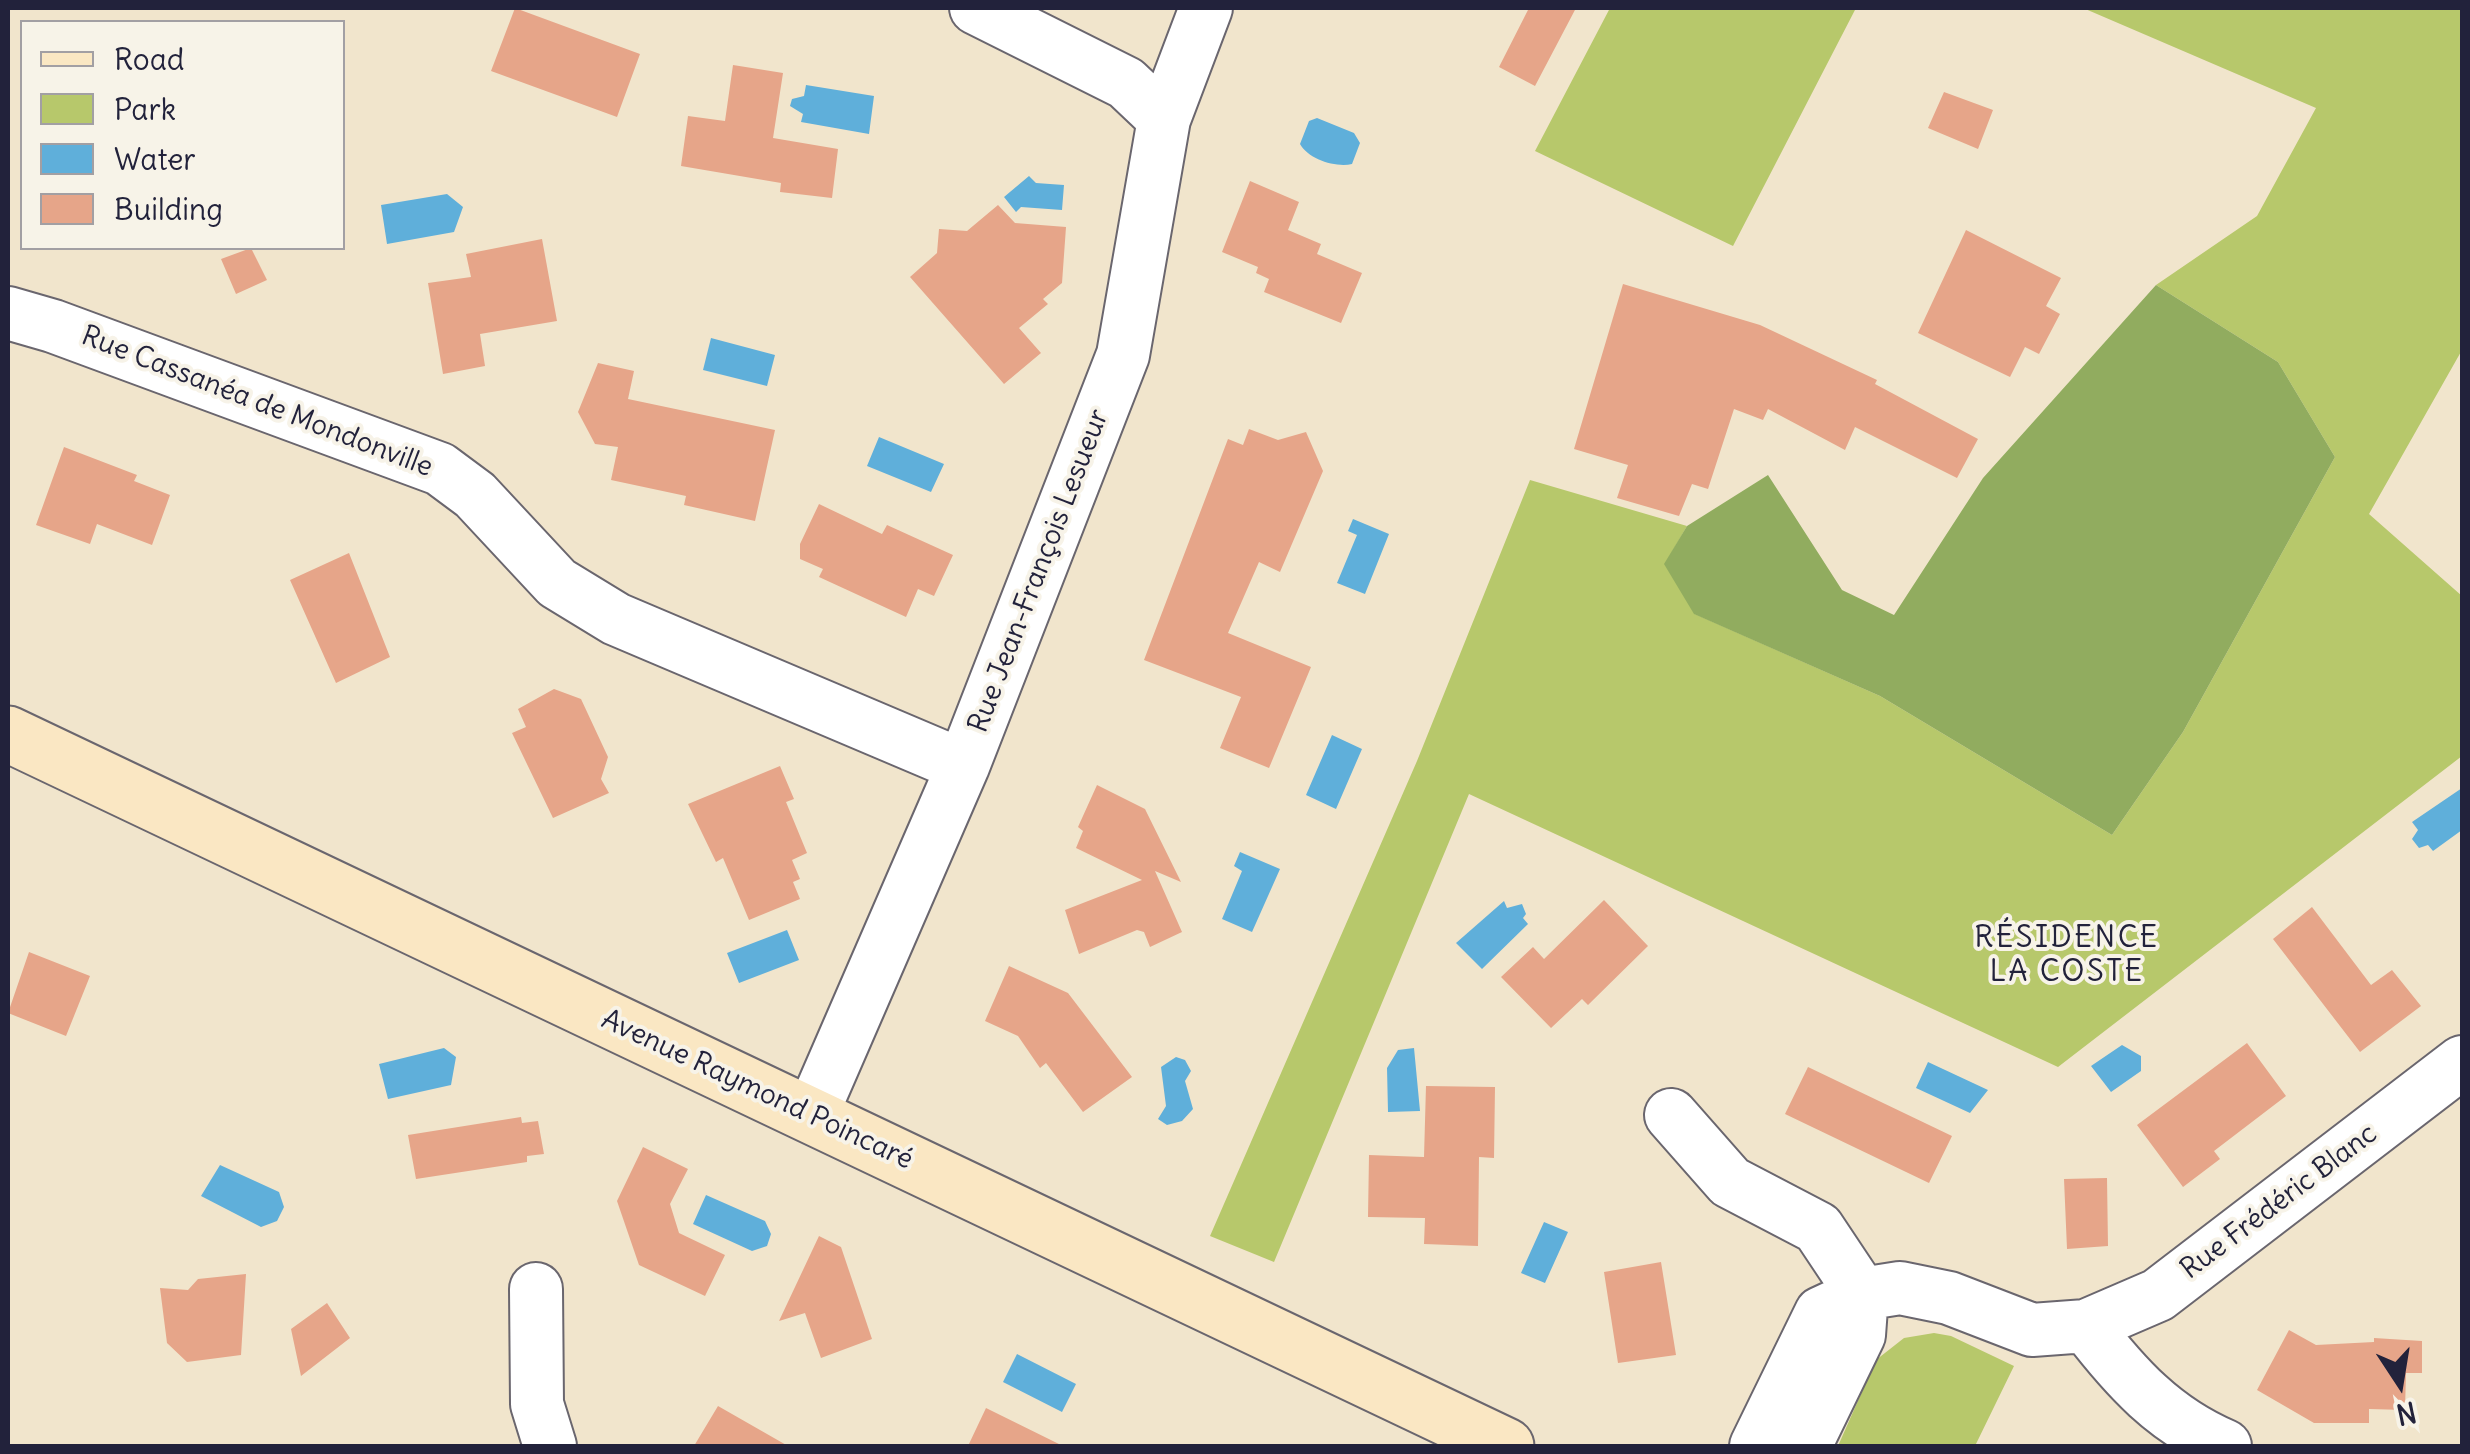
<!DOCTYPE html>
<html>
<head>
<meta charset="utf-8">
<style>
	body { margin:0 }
	#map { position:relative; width:2470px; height:1454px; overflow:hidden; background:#f1e5cc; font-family:Delius,sans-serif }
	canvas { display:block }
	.frame { position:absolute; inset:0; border:10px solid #22223b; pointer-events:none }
	.legend { position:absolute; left:20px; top:20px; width:325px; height:230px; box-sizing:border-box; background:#f7f3e8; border:2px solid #a29fa3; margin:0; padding:12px 18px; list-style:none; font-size:30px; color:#22223b }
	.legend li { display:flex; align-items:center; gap:20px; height:50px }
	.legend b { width:50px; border:2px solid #a29fa3 }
	.north { position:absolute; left:2350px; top:1334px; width:100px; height:100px; -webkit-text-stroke:8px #f7f3e8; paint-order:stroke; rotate:168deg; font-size:28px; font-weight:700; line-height:40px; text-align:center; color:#22223b }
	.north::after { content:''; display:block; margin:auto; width:35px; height:45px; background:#22223b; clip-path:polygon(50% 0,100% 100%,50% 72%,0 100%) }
</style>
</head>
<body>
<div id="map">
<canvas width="2470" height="1454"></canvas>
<div class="frame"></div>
<ul class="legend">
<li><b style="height:12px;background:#fae7c3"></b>Road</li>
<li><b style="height:28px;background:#b7c86b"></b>Park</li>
<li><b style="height:28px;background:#5fafda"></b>Water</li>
<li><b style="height:28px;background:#e6a589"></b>Building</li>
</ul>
<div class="north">N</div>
</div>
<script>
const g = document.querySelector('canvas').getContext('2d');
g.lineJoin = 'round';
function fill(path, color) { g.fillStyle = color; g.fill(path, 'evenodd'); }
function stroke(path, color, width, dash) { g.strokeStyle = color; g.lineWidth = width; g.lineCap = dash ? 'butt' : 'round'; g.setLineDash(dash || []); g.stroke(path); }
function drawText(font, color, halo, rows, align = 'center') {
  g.font = font + ' Delius,sans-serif'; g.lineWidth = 8; g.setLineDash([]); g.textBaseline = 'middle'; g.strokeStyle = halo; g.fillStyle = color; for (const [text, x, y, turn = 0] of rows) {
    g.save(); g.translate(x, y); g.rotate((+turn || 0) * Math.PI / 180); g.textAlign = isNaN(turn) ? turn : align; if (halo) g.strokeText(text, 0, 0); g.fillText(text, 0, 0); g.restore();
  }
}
fill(new Path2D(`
	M 1610,8 L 1856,8 L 1733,246 L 1535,151 Z
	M 2083,8 L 2462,8 L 2462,350 L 2369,514 L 2462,596 L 2462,756 L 2058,1067 L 1469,794 L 1274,1262 L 1210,1236 L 1417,761 L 1530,480 L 1687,526 L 1665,564 L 1695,614 L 1880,696 L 2112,835 L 2183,732 L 2335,457 L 2278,362 L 2156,285 L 2257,216 L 2316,108 Z
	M 1934,1333 L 1951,1336 L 2014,1366 L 1975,1446 L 1838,1446 L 1876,1360 L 1904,1338 Z`), '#b7c86b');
fill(new Path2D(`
	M 2156,285 L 2278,362 L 2335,457 L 2183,732 L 2112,835 L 1880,696 L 1694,614 L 1664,564 L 1687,526 L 1768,475 L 1842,590 L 1894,615 L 1983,478 Z`), '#91ac5f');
fill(new Path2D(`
	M 806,85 L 874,96 L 869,134 L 801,122 L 803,114 L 790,106 L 792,99 L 804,96 Z
	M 1317,118 L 1354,133 L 1360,143 L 1352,164 C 1336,168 1308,159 1300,144 L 1309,121 Z
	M 1029,176 L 1036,183 L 1064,185 L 1062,210 L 1021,207 L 1016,212 L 1004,197 Z
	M 447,194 L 463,207 L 454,232 L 387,244 L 381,205 Z
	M 711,338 L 775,355 L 767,386 L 703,370 Z
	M 879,437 L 944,464 L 931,492 L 867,466 Z
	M 1353,519 L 1389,534 L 1365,594 L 1337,583 L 1357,535 L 1348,531 Z
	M 1332,735 L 1362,749 L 1336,809 L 1306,795 Z
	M 2462,788 L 2462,830 L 2433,851 L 2428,845 L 2419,848 L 2412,839 L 2418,830 L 2412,822 Z
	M 1240,852 L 1280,869 L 1252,932 L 1222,919 L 1242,871 L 1234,866 Z
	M 1504,901 L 1507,908 L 1522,904 L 1526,914 L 1523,918 L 1528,924 L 1482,969 L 1456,943 Z
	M 787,930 L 799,960 L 739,983 L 727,953 Z
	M 2122,1045 L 2141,1056 L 2141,1071 L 2111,1092 L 2091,1066 Z
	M 444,1048 L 456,1057 L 451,1085 L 388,1099 L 379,1064 Z
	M 1414,1048 L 1420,1111 L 1388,1112 L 1387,1068 L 1398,1050 Z
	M 1176,1057 L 1185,1060 L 1191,1071 L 1185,1081 L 1193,1109 L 1182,1121 L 1167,1125 L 1158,1119 L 1166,1106 L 1161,1067 Z
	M 1928,1062 L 1988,1090 L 1970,1113 L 1916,1088 Z
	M 220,1165 L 279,1192 L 284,1207 L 277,1221 L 261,1227 L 201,1196 Z
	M 706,1195 L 765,1221 L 771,1234 L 767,1246 L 752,1251 L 693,1224 Z
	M 1544,1222 L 1568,1232 L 1545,1283 L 1521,1273 Z
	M 1017,1354 L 1076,1384 L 1062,1412 L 1003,1382 Z`), '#5fafda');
fill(new Path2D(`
	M 515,8 L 640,54 L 617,117 L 491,71 Z
	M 1529,8 L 1576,8 L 1535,86 L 1499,67 Z
	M 733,65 L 783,73 L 773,138 L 838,149 L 832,198 L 780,192 L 781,183 L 681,166 L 688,116 L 725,121 Z
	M 1944,92 L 1993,110 L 1978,149 L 1928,128 Z
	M 1250,181 L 1299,202 L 1288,230 L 1321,244 L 1317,254 L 1362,273 L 1341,323 L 1264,292 L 1269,279 L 1256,273 L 1258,267 L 1222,252 Z
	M 998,205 L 1015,223 L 1066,227 L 1062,283 L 1043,299 L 1048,304 L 1019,328 L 1041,353 L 1004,384 L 910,277 L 937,253 L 939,229 L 967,231 Z
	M 1966,230 L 2061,278 L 2046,306 L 2060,314 L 2039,354 L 2025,347 L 2010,377 L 1918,333 Z
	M 542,239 L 557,321 L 480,334 L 485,366 L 443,374 L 428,283 L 471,277 L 466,254 Z
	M 251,248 L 267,280 L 236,294 L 221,259 Z
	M 1623,284 L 1760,325 L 1877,380 L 1875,384 L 1978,439 L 1957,478 L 1855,427 L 1845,450 L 1768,409 L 1763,420 L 1734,409 L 1708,489 L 1692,484 L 1679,516 L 1617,498 L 1628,465 L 1574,449 Z
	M 598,363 L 634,371 L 628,399 L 775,430 L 755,521 L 684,505 L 686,496 L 611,480 L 618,447 L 595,444 L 578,412 Z
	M 1249,429 L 1278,440 L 1306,432 L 1323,471 L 1280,572 L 1259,562 L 1228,633 L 1311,667 L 1269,768 L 1220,748 L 1241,697 L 1144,660 L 1228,439 L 1243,445 Z
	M 64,447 L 137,475 L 134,481 L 170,495 L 152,545 L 97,524 L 90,544 L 36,525 Z
	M 819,504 L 882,534 L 887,525 L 953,555 L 934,596 L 918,589 L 906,617 L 819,577 L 823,569 L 800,559 L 800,544 Z
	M 349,553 L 390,657 L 336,683 L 290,580 Z
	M 554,689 L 581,699 L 608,757 L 601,779 L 609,793 L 553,818 L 512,733 L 526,727 L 518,709 Z
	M 780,766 L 794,799 L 786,802 L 807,853 L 792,860 L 800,879 L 793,882 L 800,899 L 749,920 L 723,858 L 716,862 L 688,804 Z
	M 1097,785 L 1145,809 L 1181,882 L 1155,871 L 1182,932 L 1150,947 L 1144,932 L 1137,930 L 1079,954 L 1065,910 L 1142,880 L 1076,848 L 1083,831 L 1078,827 Z
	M 1604,900 L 1648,946 L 1588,1005 L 1582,999 L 1551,1028 L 1501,977 L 1533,947 L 1544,959 Z
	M 2312,907 L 2371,985 L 2392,970 L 2421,1006 L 2360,1052 L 2273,939 Z
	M 29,952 L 90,976 L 66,1036 L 8,1013 Z
	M 1009,966 L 1068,993 L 1132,1077 L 1083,1112 L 1046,1063 L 1040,1068 L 1018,1036 L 985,1021 Z
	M 2247,1043 L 2286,1096 L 2214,1151 L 2220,1159 L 2183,1187 L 2137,1125 Z
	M 1808,1067 L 1952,1136 L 1929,1183 L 1785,1114 Z
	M 1426,1086 L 1495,1087 L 1494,1158 L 1479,1157 L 1478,1246 L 1424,1244 L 1425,1218 L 1368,1217 L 1369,1155 L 1424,1157 Z
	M 521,1117 L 522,1123 L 538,1121 L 544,1154 L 527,1156 L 527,1162 L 416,1179 L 408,1135 Z
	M 643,1147 L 688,1169 L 670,1204 L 679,1233 L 725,1255 L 705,1296 L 639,1265 L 617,1201 Z
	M 2107,1178 L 2108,1246 L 2067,1249 L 2064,1179 Z
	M 819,1236 L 841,1247 L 872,1339 L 821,1358 L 805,1313 L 779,1321 Z
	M 1661,1262 L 1676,1355 L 1618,1363 L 1604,1272 Z
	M 246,1274 L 241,1355 L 187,1362 L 167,1343 L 160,1288 L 188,1290 L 198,1279 Z
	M 327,1303 L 350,1338 L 301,1376 L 291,1329 Z
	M 2289,1330 L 2316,1345 L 2374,1342 L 2374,1338 L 2422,1341 L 2422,1373 L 2406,1373 L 2405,1410 L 2369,1409 L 2369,1423 L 2314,1423 L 2257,1390 Z
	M 718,1406 L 788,1446 L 694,1446 Z
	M 986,1408 L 1063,1446 L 968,1446 Z`), '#e6a589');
const street = new Path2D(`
	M 976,8 L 1126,83 L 1164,119
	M 8,313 L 53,326 L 440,469 L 475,495 L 557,583 L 616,619 L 963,766
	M 1671,1115 L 1730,1182 L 1818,1228 L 1862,1294 L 1859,1335 L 1805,1446
	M 811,1116 L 963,766 L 1123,355 L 1164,119 L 1206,8
	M 536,1289 L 537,1404 L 550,1446
	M 2086,1326 C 2126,1378 2164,1420 2225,1446
	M 1756,1446 L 1821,1313 L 1862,1294 L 1900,1288 L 1949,1298 L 2032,1330 L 2086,1326 L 2158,1295 L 2462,1062`);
const secondary = new Path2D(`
	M 8,734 L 1506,1446`);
stroke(street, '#6a666e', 56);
stroke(secondary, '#6a666e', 59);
stroke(street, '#fff', 52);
stroke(secondary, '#fae7c3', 55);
drawText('28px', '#22223b', '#f7f3e8', [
	["Rue Cassanéa de Mondonville",257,402,21],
	["Rue Jean-François Lesueur",1039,571,-69],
	["Avenue Raymond Poincaré",757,1090,25],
	["Rue Frédéric Blanc",2279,1202,-37]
]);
g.letterSpacing = '2.5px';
drawText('30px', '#22223b', '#f7f3e8', [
	["RÉSIDENCE",2067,938],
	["LA COSTE",2067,972]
]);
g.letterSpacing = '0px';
</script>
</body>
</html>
